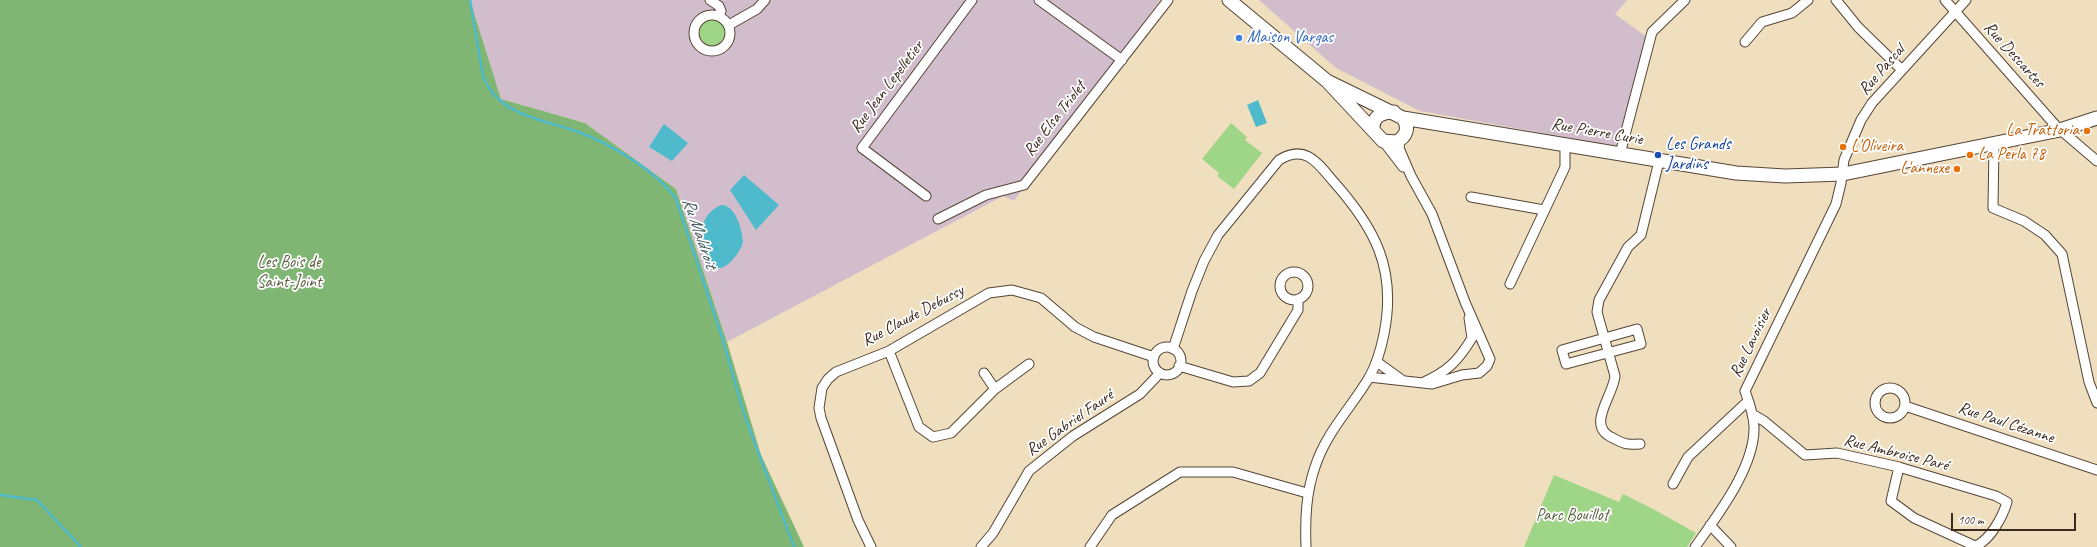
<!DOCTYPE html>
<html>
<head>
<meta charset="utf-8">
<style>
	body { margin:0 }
	#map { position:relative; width:2097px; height:547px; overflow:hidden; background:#efdfbf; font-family:Caveat,sans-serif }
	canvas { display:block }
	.scale { position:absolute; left:1951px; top:513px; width:125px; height:18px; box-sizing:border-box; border:2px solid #3b2a1e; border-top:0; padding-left:5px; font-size:12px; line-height:14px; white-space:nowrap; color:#3b2a1e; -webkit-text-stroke:3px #fff; paint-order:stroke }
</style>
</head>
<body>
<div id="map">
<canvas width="2097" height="547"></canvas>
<div class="scale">100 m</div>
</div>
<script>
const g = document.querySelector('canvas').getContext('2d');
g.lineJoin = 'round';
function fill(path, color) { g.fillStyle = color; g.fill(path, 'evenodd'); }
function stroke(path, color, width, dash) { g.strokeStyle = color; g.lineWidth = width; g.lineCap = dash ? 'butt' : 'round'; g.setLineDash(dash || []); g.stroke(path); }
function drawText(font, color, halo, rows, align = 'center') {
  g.font = font + ' Caveat,sans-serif'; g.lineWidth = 3.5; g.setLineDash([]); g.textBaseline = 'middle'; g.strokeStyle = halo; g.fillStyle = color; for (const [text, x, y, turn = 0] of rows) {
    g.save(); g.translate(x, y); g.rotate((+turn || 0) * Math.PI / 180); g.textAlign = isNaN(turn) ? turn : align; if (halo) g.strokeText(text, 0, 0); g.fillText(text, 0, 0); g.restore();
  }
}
fill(new Path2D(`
	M 470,0 L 1160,0 L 1014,201 L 1003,196 L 727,342 L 676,189 L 585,123 L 501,99 Z
	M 1259,0 L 1627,0 L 1615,14 L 1651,40 L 1627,151 L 1531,131 L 1420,111 L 1336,68 Z`), '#d1bdcb');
fill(new Path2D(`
	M698 33a14 14 0 1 1 28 0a14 14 0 1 1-28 0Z
	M 1231,123 L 1247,137 L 1245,140 L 1262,153 L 1234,189 L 1217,176 L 1219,173 L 1202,159 Z
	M 1554,475 L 1619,502 L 1623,494 L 1655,510 L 1696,533 L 1687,547 L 1524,547 Z`), '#9fd586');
fill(new Path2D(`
	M 0,0 L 470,0 L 501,99 L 585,123 L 676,189 L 727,342 L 761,455 L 804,547 L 0,547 Z`), '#7fb673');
fill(new Path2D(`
	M 1258,100 L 1267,123 L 1256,127 L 1247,105 Z
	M 664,124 L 688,143 L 672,161 L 649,147 Z
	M 744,175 L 779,205 L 756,230 L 730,190 Z
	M 721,205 C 736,205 742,230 743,241 C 743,249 723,278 712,265 C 696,247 696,216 721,205 Z`), '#4fbacb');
stroke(new Path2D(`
	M 470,0 L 483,76 C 498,115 540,119 576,131 C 609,143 656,170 676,199 L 722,337 L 745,417 L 794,547
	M 0,495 L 37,500 L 81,547`), '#4fbacb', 2.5);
const street = new Path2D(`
	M 710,0 L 719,6 L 721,11 L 719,16
	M 1039,0 L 1122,60
	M 1836,0 L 1858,27 L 1902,70
	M 1945,0 L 2056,126 L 2097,161
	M694 33a18 18 0 1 1 36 0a18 18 0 1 1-36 0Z
	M 729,25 L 757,9 L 765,0
	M 1745,42 L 1762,22 L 1792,13 L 1808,0
	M 1383,141 L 1403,167
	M 1994,144 L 1993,208 L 2024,221 L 2045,235 L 2062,254 L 2089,382 L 2097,403
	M 1620,154 L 1652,32 L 1685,0
	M 926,196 L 862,148 L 972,0
	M 1471,197 L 1544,210
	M 938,219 L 986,195 L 1024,185 L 1168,0
	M1280 286a14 14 0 1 1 28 0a14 14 0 1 1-28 0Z
	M 1510,284 L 1565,167 L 1565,144
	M 1637,329 L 1641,344 L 1566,364 L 1562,350 Z
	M1153 361a14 14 0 1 1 28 0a14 14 0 1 1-28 0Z
	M 1173,349 L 1192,291 L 1204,261 L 1218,235 L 1279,160 C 1305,144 1317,162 1333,181 C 1375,228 1397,269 1384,334 C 1381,349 1377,363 1370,376 C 1352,407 1326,432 1315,467 C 1306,493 1305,519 1306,547
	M 889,351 L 919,427 L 933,437 L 951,433 L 995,389 L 1029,364
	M 1377,362 L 1402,380
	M 1179,366 L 1233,382 L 1249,381 L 1260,373 L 1298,310 L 1298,299
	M 984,373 L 995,389
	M 1369,377 L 1432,384 L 1462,375 L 1479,373 L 1487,366 L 1490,359 L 1465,302 L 1432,214 L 1411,176 L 1399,148 L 1400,141
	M 1424,382 C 1448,371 1458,361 1472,338 L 1469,318
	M1875 403a15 15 0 1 1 30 0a15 15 0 1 1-30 0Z
	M 1905,406 L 2097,470
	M 1752,414 L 1764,421 L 1805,455 L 1837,453 L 1899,467 L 1902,468 L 1996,496 L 2007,502 C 2003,516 1990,541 1975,546 L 1914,518 L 1891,501 L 1899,467
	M 1640,444 C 1627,445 1624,444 1613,438 C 1585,426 1613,397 1615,376 L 1597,312 L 1599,300 L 1628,247 L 1641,235 L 1659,161
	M 1673,484 L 1688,457 L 1748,401
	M 1710,525 L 1731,547
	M 871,547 L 858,520 L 821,418 L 819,408 L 822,388 L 828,379 L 836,372 L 889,351 L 989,293 L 1012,290 L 1041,298 L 1075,327 L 1094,337 L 1154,357
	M 981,547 L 993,533 L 1029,471 L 1073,436 L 1140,394 L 1160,373
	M 1090,547 L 1112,515 L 1180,472 L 1233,472 L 1307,493
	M 1695,547 C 1717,516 1755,467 1754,427 C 1754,415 1749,402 1745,391 L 1836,204 L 1841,183 L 1844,160 L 1861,120 L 1872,103 L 1966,0`);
const secondary = new Path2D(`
	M 1229,0 L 1327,81 L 1383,141 L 1396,142 C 1406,137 1410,128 1403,118 L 1327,81
	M 1403,118 L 1736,173 L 1785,176 L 1843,174 L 2060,130 L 2097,118
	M 1373,130 C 1372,117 1381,112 1394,112`);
stroke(street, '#564536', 11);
stroke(secondary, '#564536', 15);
stroke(street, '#fff', 9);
stroke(secondary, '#fff', 13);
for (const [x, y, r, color] of [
	[1239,38,4,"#3f7fe0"],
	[2087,131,4,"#e8710a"],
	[1843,147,4,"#e8710a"],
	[1658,155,4,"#1a4fb4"],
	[1970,155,4,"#e8710a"],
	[1957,169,4,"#e8710a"]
]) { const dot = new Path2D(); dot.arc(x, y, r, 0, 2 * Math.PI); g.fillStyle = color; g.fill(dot); stroke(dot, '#fff', 1.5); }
drawText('17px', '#366cbe', '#fff', [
	["Maison Vargas",1247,38]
], 'left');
drawText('17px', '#3b2a1e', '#fff', [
	["Rue Descartes",2014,55,48],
	["Rue Pascal",1882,70,-49],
	["Rue Jean Lepelletier",887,87,-53],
	["Rue Elsa Triolet",1055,119,-52],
	["Rue Pierre Curie",1597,132,10],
	["Rue Claude Debussy",913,316,-28],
	["Rue Lavoisier",1751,343,-64],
	["Rue Gabriel Fauré",1070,423,-35],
	["Rue Paul Cézanne",2006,423,18],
	["Rue Ambroise Paré",1896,453,14]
]);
drawText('17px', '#c56008', '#fff', [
	["La Trattoria",2079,131],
	["L'Oliveira",1851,147,"left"],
	["La Perla 78",1978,155,"left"],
	["L'annexe",1949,169]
], 'right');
drawText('17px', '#164399', '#fff', [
	["Les Grands",1666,145],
	["Jardins",1666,165]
], 'left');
drawText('17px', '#595d3d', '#fff', [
	["Les Bois de",289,263],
	["Saint-Joint",289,283],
	["Parc Bouillot",1572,516]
]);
drawText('italic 18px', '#425c5b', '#fff', [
	["Ru Maldroit",699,233,71]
]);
</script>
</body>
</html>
